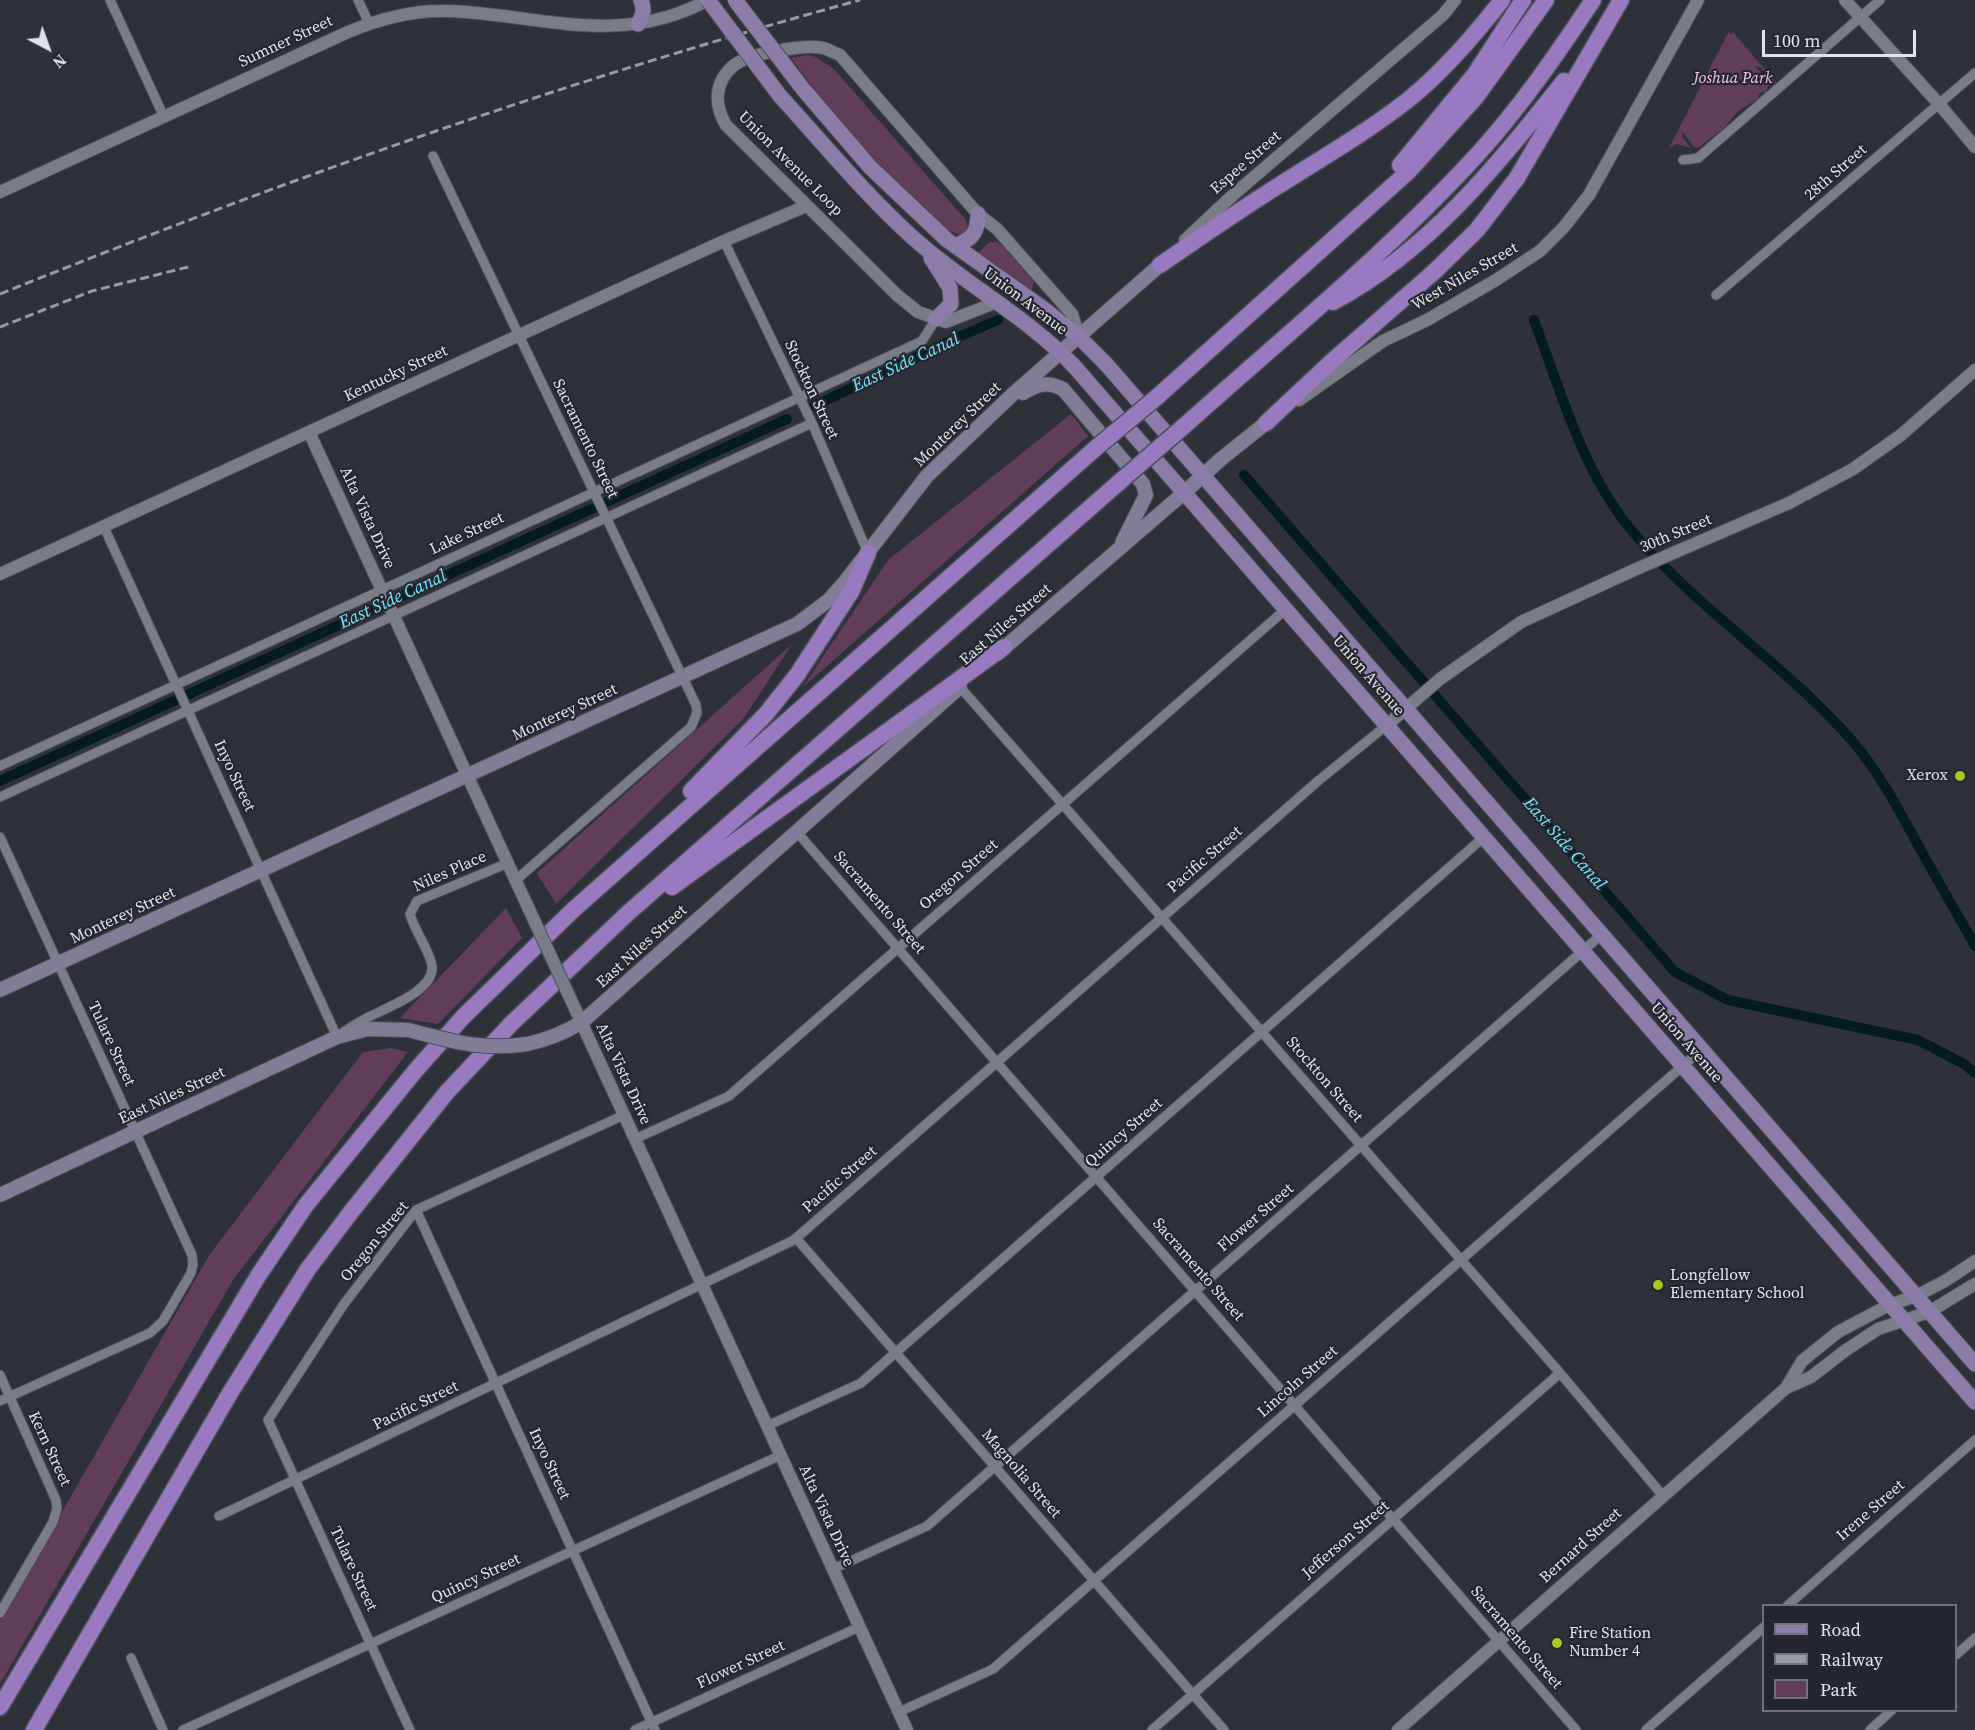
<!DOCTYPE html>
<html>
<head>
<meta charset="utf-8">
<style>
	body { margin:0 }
	#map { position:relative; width:1975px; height:1730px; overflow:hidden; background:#2f313a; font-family:"Source Serif 4",serif }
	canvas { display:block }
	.legend { position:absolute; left:1762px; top:1604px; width:195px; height:108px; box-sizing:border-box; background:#252730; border:2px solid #71737a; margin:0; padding:8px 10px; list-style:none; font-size:18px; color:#e2e4ea }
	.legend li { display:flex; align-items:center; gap:12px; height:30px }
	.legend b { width:30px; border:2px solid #71737a }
	.north { position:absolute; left:18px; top:18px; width:60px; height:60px; -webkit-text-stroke:4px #252730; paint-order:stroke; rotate:139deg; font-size:16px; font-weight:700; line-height:24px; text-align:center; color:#e2e4ea }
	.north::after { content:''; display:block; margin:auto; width:21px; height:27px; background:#e2e4ea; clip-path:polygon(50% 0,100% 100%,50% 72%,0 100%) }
	.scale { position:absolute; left:1762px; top:30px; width:154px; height:27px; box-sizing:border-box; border:3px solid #e2e4ea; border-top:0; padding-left:8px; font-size:18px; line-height:21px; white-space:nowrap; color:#e2e4ea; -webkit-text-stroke:4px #252730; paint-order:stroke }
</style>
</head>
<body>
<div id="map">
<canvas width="1975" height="1730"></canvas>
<ul class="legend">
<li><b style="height:8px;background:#8d7ba9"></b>Road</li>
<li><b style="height:8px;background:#999ba2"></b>Railway</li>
<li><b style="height:16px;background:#613d59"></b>Park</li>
</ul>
<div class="north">N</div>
<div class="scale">100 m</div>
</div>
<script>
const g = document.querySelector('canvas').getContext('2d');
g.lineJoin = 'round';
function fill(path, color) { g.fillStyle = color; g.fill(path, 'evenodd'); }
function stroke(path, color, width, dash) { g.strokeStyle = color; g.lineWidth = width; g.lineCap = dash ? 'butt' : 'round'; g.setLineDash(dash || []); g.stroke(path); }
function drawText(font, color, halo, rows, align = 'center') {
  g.font = font + ' "Source Serif 4",serif'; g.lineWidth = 4.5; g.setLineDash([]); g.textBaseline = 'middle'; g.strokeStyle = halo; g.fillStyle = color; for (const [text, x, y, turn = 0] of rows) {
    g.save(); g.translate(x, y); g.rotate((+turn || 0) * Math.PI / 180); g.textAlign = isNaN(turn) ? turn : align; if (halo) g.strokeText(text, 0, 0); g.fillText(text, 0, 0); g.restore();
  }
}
fill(new Path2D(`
	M 1729,31 L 1731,35 L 1733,32 L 1779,86 L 1772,88 L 1772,79 L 1761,68 L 1755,66 L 1770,83 L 1765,93 L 1762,92 L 1759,94 L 1758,99 L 1738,111 L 1724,128 L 1698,148 L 1694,147 L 1682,131 L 1683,138 L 1691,148 L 1677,144 L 1669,148 Z
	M 808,55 L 816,57 L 834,69 L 965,219 L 968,226 L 966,231 L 960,235 L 949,231 L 924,209 L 862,147 L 811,85 L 791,58 Z
	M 989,242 L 997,242 L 1003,246 L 1034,282 L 1032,289 L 1026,288 L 977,254 Z
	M 1071,414 L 1088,436 L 802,688 L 888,560 Z
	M 792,644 L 744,718 L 556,904 L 537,873 Z
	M 506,908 L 522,938 L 438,1024 L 400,1018 Z
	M 391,1048 L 408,1052 L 233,1280 L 0,1684 L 0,1620 L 210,1254 L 363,1052 Z`), '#613d59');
stroke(new Path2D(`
	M 1534,320 C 1560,389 1581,467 1628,526 C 1694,608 1786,664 1854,743 C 1880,774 1898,809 1917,843 C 1936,878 1956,912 1975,946
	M 814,406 L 956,338 L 998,320
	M 1244,475 L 1675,972 L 1728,1000 L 1918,1040 L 1964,1064 L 1975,1073
	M 0,781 L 787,419`), '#041b20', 10);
const minor = new Path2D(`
	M 110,0 L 164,117
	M 358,0 L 369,23
	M 433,156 L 696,705 L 697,713 L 691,727 L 516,880
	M 1683,160 L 1698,158 L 1880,0
	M 724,241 L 812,423 L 868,553
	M 1716,295 L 1975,73
	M 104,527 L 337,1037 C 346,1030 355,1024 365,1019 C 382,1009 435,992 432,966 C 430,951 414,930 410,914 L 417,901 L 508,863
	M 960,687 L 1560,1373 L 1663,1496
	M 0,766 L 922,341 L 936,319
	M 0,797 L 812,423
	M 796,831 L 1576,1730
	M 0,837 L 192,1255 L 193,1264 L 191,1273 L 163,1321 L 150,1333 L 0,1401
	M 635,1139 L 729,1096 L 1286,609
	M 416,1210 L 655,1730
	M 796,1238 L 1224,1730
	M 0,1375 L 56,1500 L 57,1508 L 53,1522 L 0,1613
	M 767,1426 L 861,1383 L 1484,837
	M 219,1516 L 794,1240 L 1318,781 L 1387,725
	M 833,1569 L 927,1526 L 1601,935
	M 1787,1606 L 1975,1440
	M 1956,1655 L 1975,1638
	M 131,1658 L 163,1730
	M 899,1712 L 993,1669 L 1701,1050
	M 183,1730 L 781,1455
	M 410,1730 L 268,1420 L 344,1304 L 416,1210 L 624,1115
	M 635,1730 L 859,1627
	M 1152,1730 L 1560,1373
	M 1646,1730 L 1764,1627
	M 1870,1730 L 1892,1710`);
const tertiary = new Path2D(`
	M 1845,0 L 1939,104 L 1975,147
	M 0,192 L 348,32 C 377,20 408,11 440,11 C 462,10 483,14 504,16 C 577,26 640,37 708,0
	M 1185,240 L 1233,195 L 1443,15 L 1455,0
	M 997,302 L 946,322 L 918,312 L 897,295 L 726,125 C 714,105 714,83 733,66 C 747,54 803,44 823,48 C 828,49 834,53 840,55 L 978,214 L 997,229 L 1072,314 L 1079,337
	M 1299,400 L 1383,341 L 1427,320 L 1496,280 L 1540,251 L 1564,227 L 1589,195 L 1698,0
	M 309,432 L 533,918
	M 0,574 L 724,241 L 806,206
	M 1387,725 L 1440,679 L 1521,622 L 1634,570 L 1789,503 L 1853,469 L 1901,435 L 1975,370
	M 566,989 L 907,1730
	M 1786,1388 L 1802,1361 L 1838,1332 L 1889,1305 L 1916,1296 L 1945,1281 L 1975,1261
	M 1398,1730 L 1786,1388 L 1811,1377 L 1846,1350 L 1878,1329 L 1929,1312 L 1975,1284`);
const secondary = new Path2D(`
	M 1023,393 C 1038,384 1048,381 1063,389 L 1143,484 L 1146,495 L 1122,543
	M 997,654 L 1185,492 L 1221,459 L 1266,423
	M 0,990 L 797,624 L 829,600 L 844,583 L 927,476 L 1013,394 L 1160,265
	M 527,1044 C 547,1040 564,1033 582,1022 L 960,687
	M 0,1195 L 337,1037 L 368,1029 L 408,1030`);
const primary = new Path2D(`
	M 638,24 C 643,15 645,10 641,0
	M 803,89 L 870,167 L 947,240 L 1044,309 L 1079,337 L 1106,364 L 1975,1364
	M 780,96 C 823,143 863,192 910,235 C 962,283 1025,315 1074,366 L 1975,1402
	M 955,246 C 972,239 978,233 978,214
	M 931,258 L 950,288 L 951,304 L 936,319`);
const motorway = new Path2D(`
	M 1400,165 L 1475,74 L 1523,0
	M 1160,265 C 1199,238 1238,211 1278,186 C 1322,158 1367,132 1408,100 C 1444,71 1474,36 1502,0
	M 1333,302 C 1429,251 1498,164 1564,81
	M 1157,397 L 1409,171 L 1476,97 L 1546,0
	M 1266,423 L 1330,363 L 1435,271 L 1477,230 L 1517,178 L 1621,0
	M 1183,427 C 1282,338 1386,254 1476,156 C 1520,108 1557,54 1593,0
	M 691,791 L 766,714 L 797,675 L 851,592 L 868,553
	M 672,887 L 1004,647
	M 0,1707 L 258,1276 L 306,1205 L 416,1070 L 463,1017 L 573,910 L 1097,447
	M 34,1730 L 230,1393 L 308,1269 L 351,1212 L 447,1092 L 512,1023 L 628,913 L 1124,478`);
stroke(minor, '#4c4e55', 11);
stroke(tertiary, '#4c4e55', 14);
stroke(secondary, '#4c4e55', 16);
stroke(primary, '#4c4e55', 17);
stroke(motorway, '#4c4e55', 19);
stroke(minor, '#7a7d88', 9);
stroke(tertiary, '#7a7d88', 12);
stroke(secondary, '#837c98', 14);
stroke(primary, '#8d7ba9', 15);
stroke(motorway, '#9979bf', 16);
stroke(new Path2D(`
	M 0,294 C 281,181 567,80 860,0
	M 0,327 L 92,291 L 192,266`), '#999ba2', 3, [9, 4.5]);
const tertiaryBridge = new Path2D(`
	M 533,918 L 566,989`);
const secondaryBridge = new Path2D(`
	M 408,1030 C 451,1041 482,1051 527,1044`);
const primaryBridge = new Path2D(`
	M 708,0 L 780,96
	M 735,0 L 803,89`);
const motorwayBridge = new Path2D(`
	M 1097,447 L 1157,397
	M 1124,478 L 1183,427`);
stroke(tertiaryBridge, '#4c4e55', 14, []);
stroke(secondaryBridge, '#4c4e55', 16, []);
stroke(primaryBridge, '#4c4e55', 17, []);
stroke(motorwayBridge, '#4c4e55', 19, []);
stroke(tertiaryBridge, '#7a7d88', 12);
stroke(secondaryBridge, '#837c98', 14);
stroke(primaryBridge, '#8d7ba9', 15);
stroke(motorwayBridge, '#9979bf', 16);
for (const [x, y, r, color] of [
	[1960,776,6,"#a5c822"],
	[1658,1285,6,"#a5c822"],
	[1557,1643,6,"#a5c822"]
]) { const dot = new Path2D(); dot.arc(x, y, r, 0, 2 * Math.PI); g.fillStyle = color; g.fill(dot); stroke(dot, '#252730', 2); }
drawText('16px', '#e2e4ea', '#252730', [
	["Sumner Street",286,42,-25],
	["Espee Street",1246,163,-41],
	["Union Avenue Loop",790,164,45],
	["28th Street",1836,173,-41],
	["West Niles Street",1465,277,-30],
	["Union Avenue",1025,302,37],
	["Kentucky Street",396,374,-25],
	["Stockton Street",811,390,65],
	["Monterey Street",958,425,-44],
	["Sacramento Street",585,439,64],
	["Alta Vista Drive",367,518,65],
	["Lake Street",467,534,-25],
	["30th Street",1676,534,-23],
	["East Niles Street",1006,625,-41],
	["Union Avenue",1368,676,49],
	["Monterey Street",565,713,-25],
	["Inyo Street",234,776,65],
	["Pacific Street",1205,860,-41],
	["Niles Place",450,872,-24],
	["Oregon Street",959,875,-41],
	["Sacramento Street",879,903,49],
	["Monterey Street",123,916,-25],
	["East Niles Street",642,947,-42],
	["Union Avenue",1686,1043,49],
	["Tulare Street",111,1044,65],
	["Alta Vista Drive",623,1074,65],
	["Stockton Street",1324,1080,49],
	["East Niles Street",172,1096,-25],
	["Quincy Street",1124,1133,-41],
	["Pacific Street",840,1180,-41],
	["Flower Street",1256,1218,-41],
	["Oregon Street",375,1242,-51],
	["Sacramento Street",1198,1270,49],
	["Lincoln Street",1298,1382,-41],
	["Pacific Street",416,1406,-26],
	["Kern Street",49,1449,65],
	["Inyo Street",549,1464,65],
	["Magnolia Street",1021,1474,49],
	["Irene Street",1871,1511,-41],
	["Alta Vista Drive",826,1516,65],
	["Jefferson Street",1346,1540,-41],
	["Bernard Street",1581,1546,-42],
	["Tulare Street",353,1569,65],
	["Quincy Street",476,1579,-25],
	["Sacramento Street",1516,1638,49],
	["Flower Street",741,1665,-25]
]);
drawText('italic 16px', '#fcc3ee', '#252730', [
	["Joshua Park",1733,79]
]);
drawText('16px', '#e2e4ea', '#252730', [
	["Xerox",1948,776,"right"],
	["Longfellow",1670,1276],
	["Elementary School",1670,1294],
	["Fire Station",1569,1634],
	["Number 4",1569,1652]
], 'left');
drawText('italic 18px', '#74e5fd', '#252730', [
	["East Side Canal",906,363,-25],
	["East Side Canal",393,600,-25],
	["East Side Canal",1564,844,49]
]);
</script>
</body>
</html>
